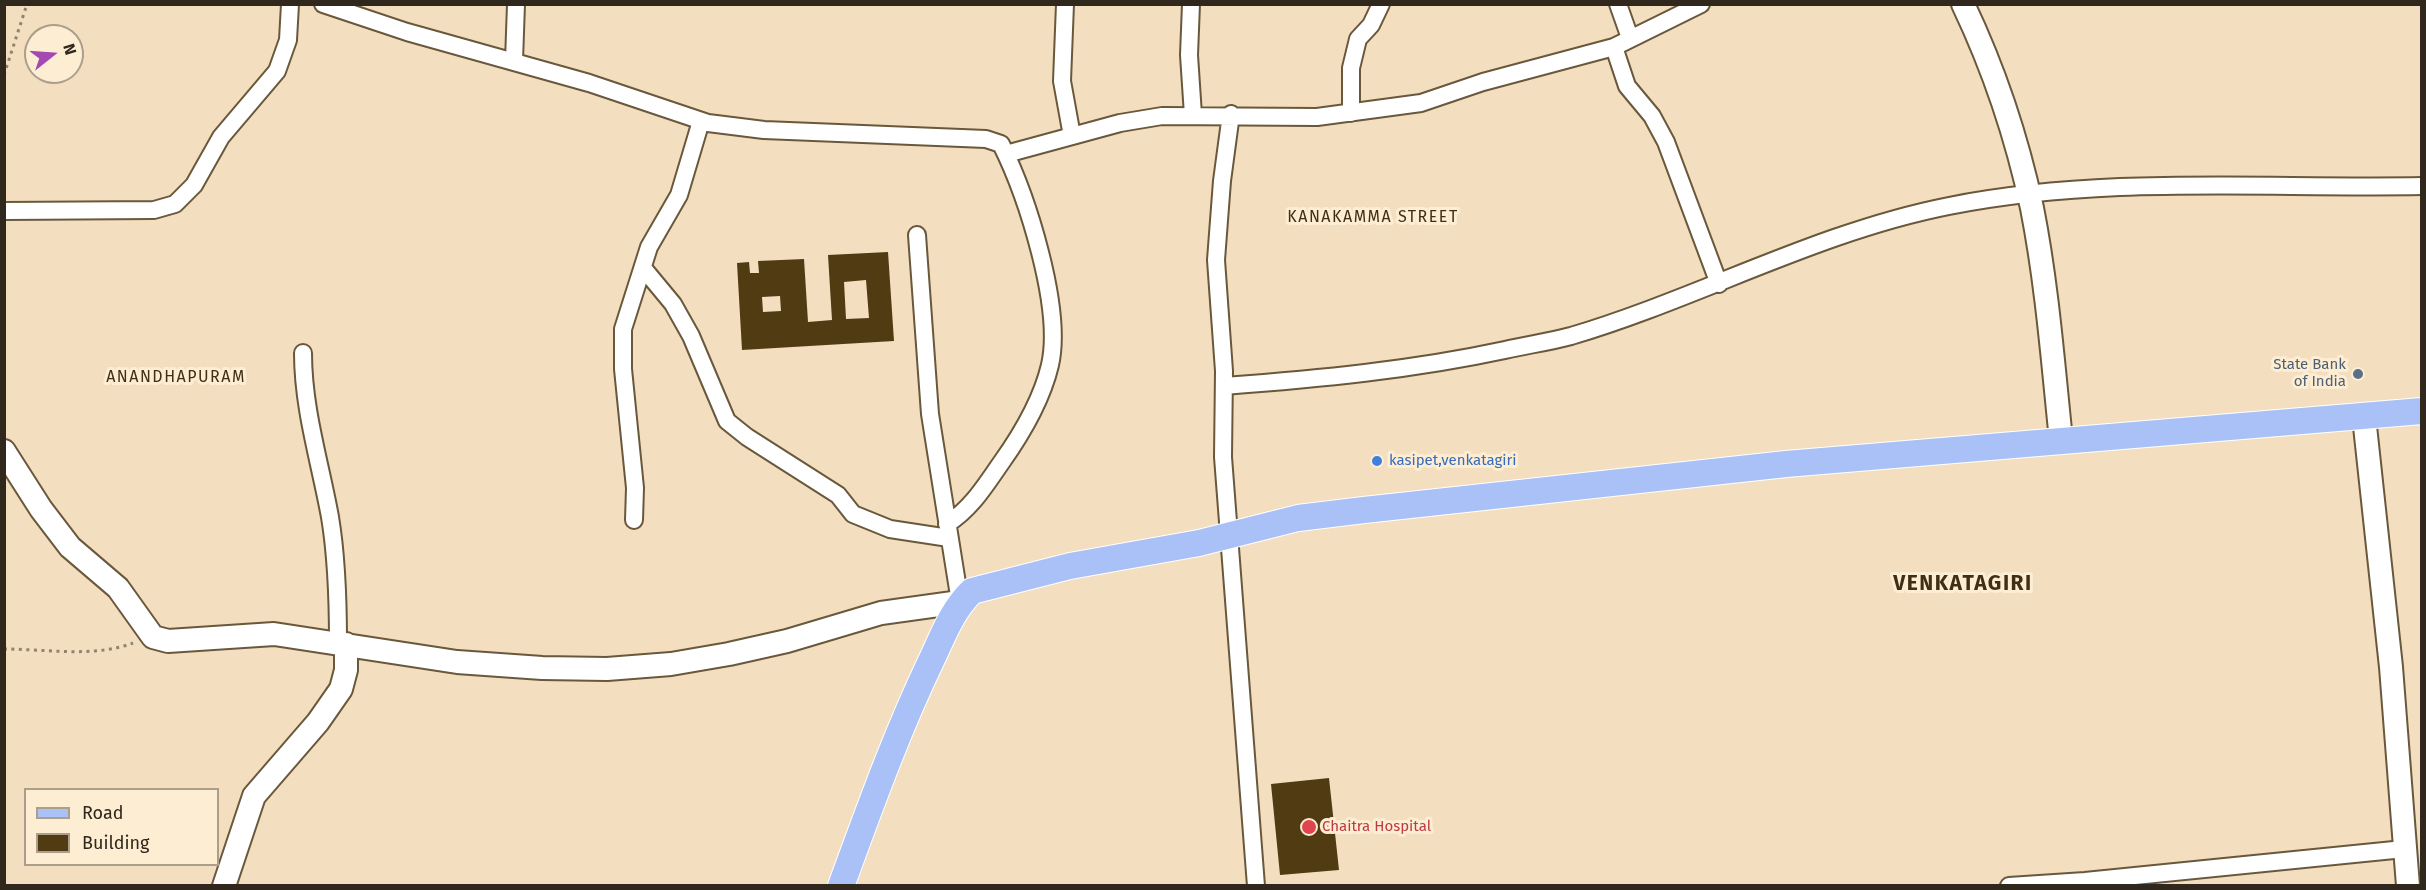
<!DOCTYPE html>
<html>
<head>
<meta charset="utf-8">
<style>
	body { margin:0 }
	#map { position:relative; width:2426px; height:890px; overflow:hidden; background:#f3dfbf; font-family:"Fira Sans",sans-serif }
	canvas { display:block }
	.frame { position:absolute; inset:0; border:6px solid #30281c; pointer-events:none }
	.legend { position:absolute; left:24px; top:788px; width:195px; height:78px; box-sizing:border-box; background:#fdedd3; border:2px solid #ab9e8a; margin:0; padding:8px 10px; list-style:none; font-size:18px; color:#30281c }
	.legend li { display:flex; align-items:center; gap:12px; height:30px }
	.legend b { width:30px; border:2px solid #ab9e8a }
	.north { position:absolute; left:24px; top:24px; width:60px; height:60px; box-sizing:border-box; background:#fdedd3; border:2px solid #ab9e8a; border-radius:50%; rotate:73deg; font-size:16px; font-weight:700; line-height:24px; text-align:center; color:#30281c }
	.north::after { content:''; display:block; margin:auto; width:21px; height:27px; background:#a448b3; clip-path:polygon(50% 0,100% 100%,50% 72%,0 100%) }
</style>
</head>
<body>
<div id="map">
<canvas width="2426" height="890"></canvas>
<div class="frame"></div>
<ul class="legend">
<li><b style="height:8px;background:#aac1f7"></b>Road</li>
<li><b style="height:16px;background:#513b13"></b>Building</li>
</ul>
<div class="north">N</div>
</div>
<script>
const g = document.querySelector('canvas').getContext('2d');
g.lineJoin = 'round';
function fill(path, color) { g.fillStyle = color; g.fill(path, 'evenodd'); }
function stroke(path, color, width, dash) { g.strokeStyle = color; g.lineWidth = width; g.lineCap = dash ? 'butt' : 'round'; g.setLineDash(dash || []); g.stroke(path); }
function drawText(font, color, halo, rows, align = 'center') {
  g.font = font + ' "Fira Sans",sans-serif'; g.lineWidth = 6; g.setLineDash([]); g.textBaseline = 'middle'; g.strokeStyle = halo; g.fillStyle = color; for (const [text, x, y, turn = 0] of rows) {
    g.save(); g.translate(x, y); g.rotate((+turn || 0) * Math.PI / 180); g.textAlign = isNaN(turn) ? turn : align; if (halo) g.strokeText(text, 0, 0); g.fillText(text, 0, 0); g.restore();
  }
}
fill(new Path2D(`
	M 888,252 L 894,341 L 742,350 L 737,263 L 749,262 L 750,273 L 759,273 L 758,261 L 804,259 L 808,322 L 832,320 L 828,255 ZM 866,280 L 869,318 L 846,319 L 844,282 ZM 780,296 L 781,311 L 763,312 L 762,297 Z
	M 1329,778 L 1339,870 L 1280,875 L 1271,784 Z`), '#513b13');
const street = new Path2D(`
	M 323,4 L 407,32 L 589,83 L 708,123 L 764,130 L 986,139 L 1001,144 C 1027,196 1063,308 1050,365 C 1042,399 1021,435 1001,463 C 985,486 971,509 947,524
	M 1065,4 L 1062,81 L 1072,136
	M 1191,4 L 1189,55 L 1193,115
	M 1618,4 L 1630,38
	M 1614,47 L 1627,86 L 1652,116 L 1666,142 L 1719,284
	M 514,61 L 516,4
	M 1351,113 L 1351,68 L 1358,39 L 1371,25 L 1381,4
	M 1231,114 L 1222,181 L 1216,260 L 1224,371 L 1223,457 L 1256,886
	M 1006,154 L 1120,123 L 1162,116 L 1317,117 L 1421,103 L 1483,82 L 1614,47 L 1701,4
	M 4,211 L 154,210 L 175,204 L 194,185 L 221,137 L 277,71 L 288,40 L 290,4
	M 917,235 L 930,414 L 960,602
	M 644,269 L 673,304 L 691,336 L 727,421 L 747,437 L 838,495 L 853,514 L 890,529 L 949,538
	M 303,353 C 303,409 320,462 330,517 C 337,559 338,600 338,642
	M 1224,386 C 1318,379 1412,370 1505,350 C 1526,345 1549,342 1571,336 C 1699,298 1817,232 1949,206 C 2104,175 2265,189 2422,186
	M 634,520 L 635,488 L 623,369 L 623,329 L 649,247 L 679,195 L 701,121
	M 2009,886 L 2085,881 L 2404,849`);
const secondary = new Path2D(`
	M 1963,4 C 1994,69 2017,138 2032,208 C 2047,284 2053,363 2061,440
	M 2364,417 L 2391,667 L 2408,886
	M 4,451 L 41,509 L 70,547 L 118,588 L 153,637 L 168,641 L 274,634 L 457,662 L 542,668 L 607,669 L 671,664 L 729,654 L 787,641 L 881,613 L 960,602
	M 224,886 L 254,796 L 318,722 L 341,689 L 346,670 L 346,644`);
const primary = new Path2D(`
	M 841,886 C 869,810 896,734 931,661 C 943,636 952,610 972,591 L 1070,566 L 1199,543 L 1298,518 L 1364,510 L 1786,464 L 2422,411`);
stroke(street, '#69583c', 20);
stroke(secondary, '#69583c', 26);
stroke(primary, '#fff', 28);
stroke(new Path2D(`
	M 4,75 L 27,4
	M 4,649 C 46,649 94,658 133,643`), '#91836d', 3, [3, 4.5]);
stroke(street, '#fff', 16);
stroke(secondary, '#fff', 22);
stroke(primary, '#aac1f7', 26);
for (const [x, y, r, color] of [
	[2358,374,6,"#5c6f8a"],
	[1377,461,6,"#3f7fe0"],
	[1309,827,8,"#e0444e"]
]) { const dot = new Path2D(); dot.arc(x, y, r, 0, 2 * Math.PI); g.fillStyle = color; g.fill(dot); stroke(dot, '#fdedd3', 2); }
drawText('15px', '#4e5e75', '#fdedd3', [
	["State Bank",2346,365],
	["of India",2346,382]
], 'right');
drawText('15px', '#366cbe', '#fdedd3', [
	["kasipet,venkatagiri",1389,461]
], 'left');
drawText('15px', '#be3a42', '#fdedd3', [
	["Chaitra Hospital",1322,827]
], 'left');
g.letterSpacing = '1.5px';
drawText('16px', '#402f14', '#fdedd3', [
	["KANAKAMMA STREET",1373,218],
	["ANANDHAPURAM",176,378]
]);
g.letterSpacing = '0px';
g.letterSpacing = '1.5px';
drawText('bold 21px', '#402f14', '#fdedd3', [
	["VENKATAGIRI",1963,584]
]);
g.letterSpacing = '0px';
</script>
</body>
</html>
